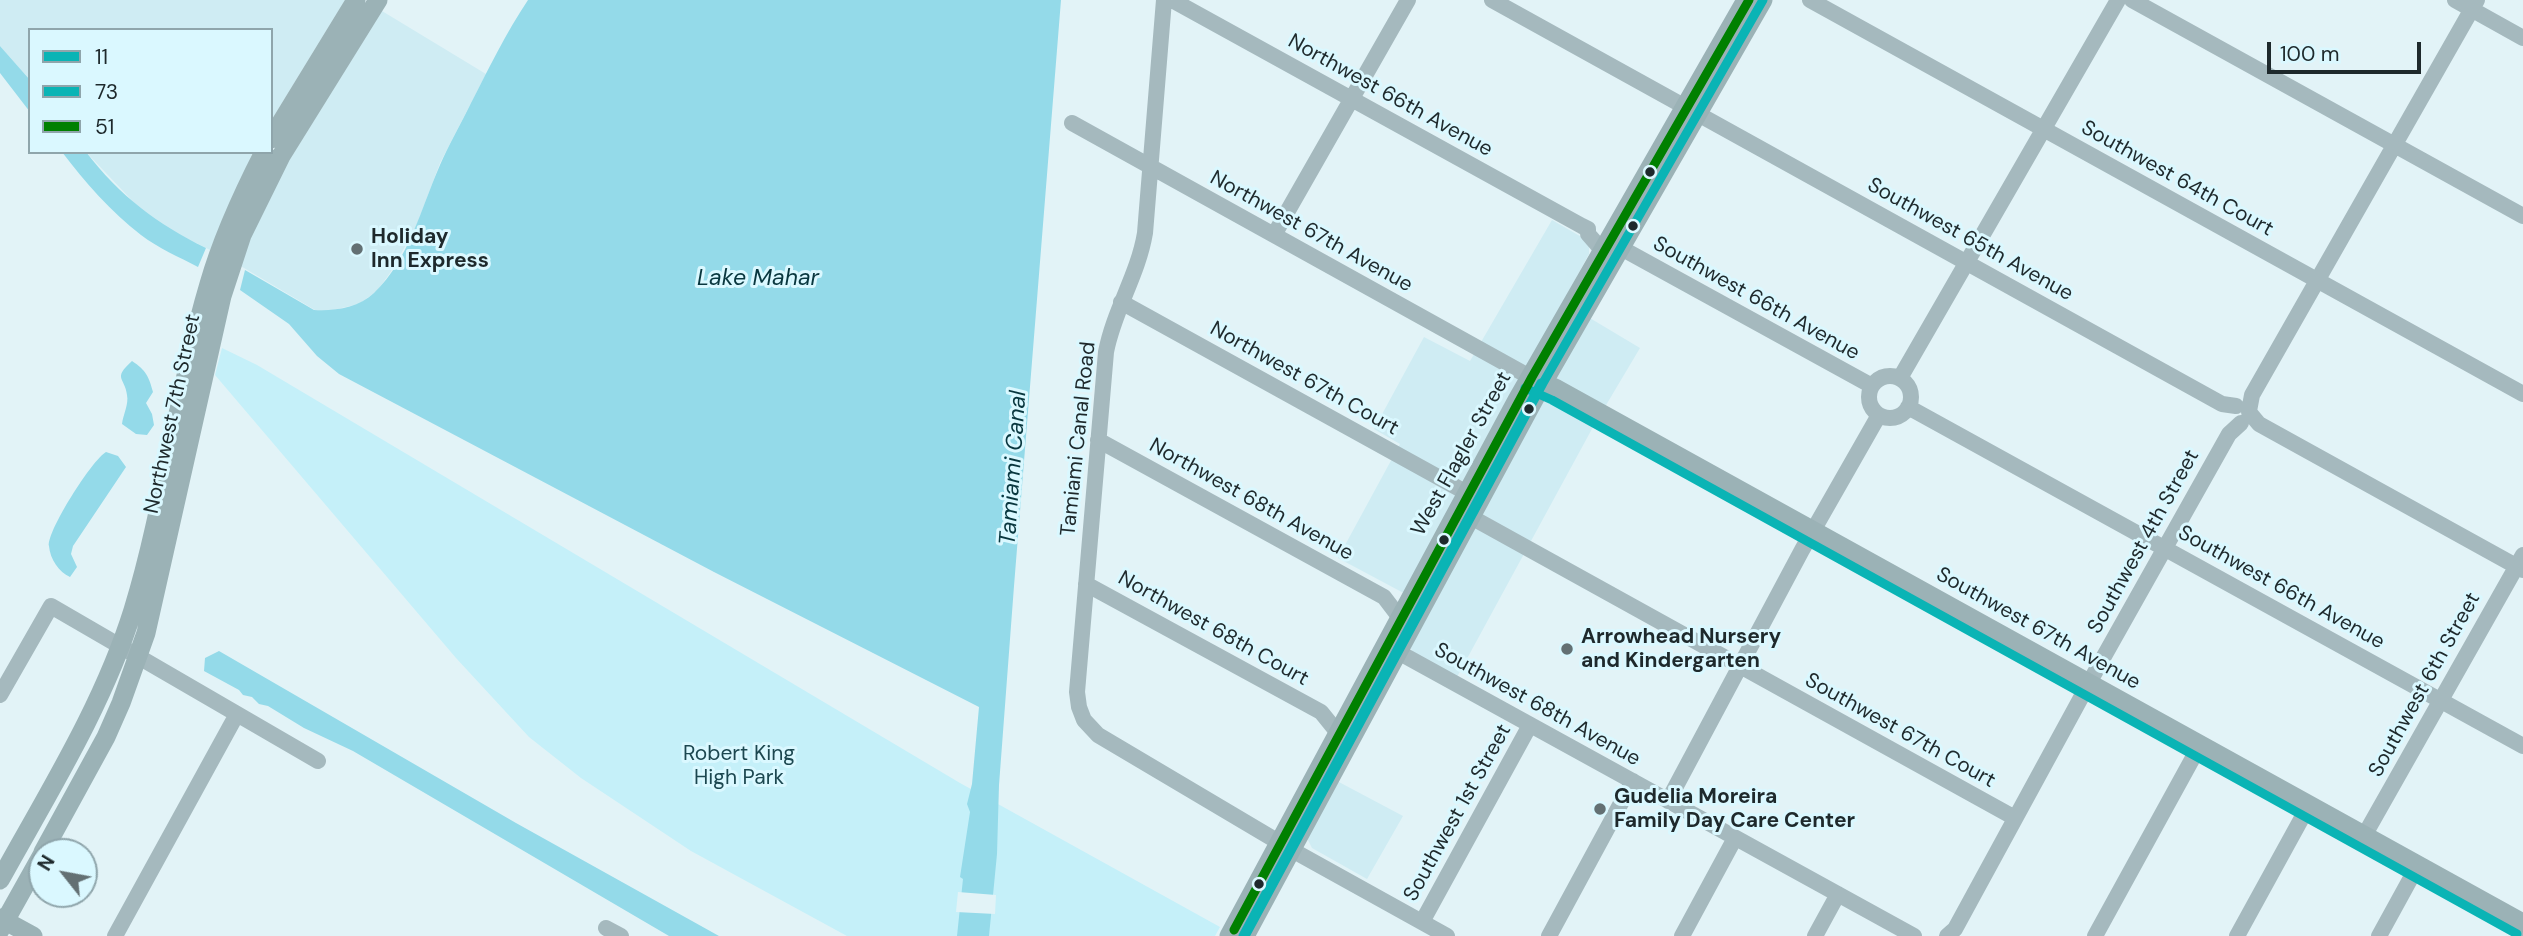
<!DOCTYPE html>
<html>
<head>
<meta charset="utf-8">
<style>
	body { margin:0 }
	#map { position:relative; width:2523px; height:936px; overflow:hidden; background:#e2f3f7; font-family:"DM Sans",sans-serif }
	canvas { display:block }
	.legend { position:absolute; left:28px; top:28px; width:245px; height:126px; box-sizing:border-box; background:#daf8ff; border:2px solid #8fa5ab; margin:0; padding:9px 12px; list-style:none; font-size:21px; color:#1e292c }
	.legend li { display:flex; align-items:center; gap:14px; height:35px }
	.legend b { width:35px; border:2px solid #8fa5ab }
	.north { position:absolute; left:28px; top:838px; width:70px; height:70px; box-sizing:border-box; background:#daf8ff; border:2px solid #8fa5ab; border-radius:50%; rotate:301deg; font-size:19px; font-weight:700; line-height:28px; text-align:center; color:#1e292c }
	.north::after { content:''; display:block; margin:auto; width:24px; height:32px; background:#637073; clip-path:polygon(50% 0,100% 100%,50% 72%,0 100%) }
	.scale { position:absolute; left:2267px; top:42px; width:154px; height:32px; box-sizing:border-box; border:4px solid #1e292c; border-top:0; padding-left:9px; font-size:21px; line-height:24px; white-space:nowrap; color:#1e292c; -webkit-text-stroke:5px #daf8ff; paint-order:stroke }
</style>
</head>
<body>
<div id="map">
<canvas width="2523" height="936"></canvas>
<ul class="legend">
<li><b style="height:9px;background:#0ab4b5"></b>11</li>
<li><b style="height:9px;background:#0ab4b5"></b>73</li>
<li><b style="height:9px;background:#008000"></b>51</li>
</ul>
<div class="north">N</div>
<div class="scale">100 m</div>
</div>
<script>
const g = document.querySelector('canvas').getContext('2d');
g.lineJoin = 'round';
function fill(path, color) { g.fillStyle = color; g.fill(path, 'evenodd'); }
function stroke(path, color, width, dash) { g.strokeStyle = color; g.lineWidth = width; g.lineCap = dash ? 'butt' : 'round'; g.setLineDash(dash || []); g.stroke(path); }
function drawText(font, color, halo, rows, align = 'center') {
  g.font = font + ' "DM Sans",sans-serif'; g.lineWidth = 6; g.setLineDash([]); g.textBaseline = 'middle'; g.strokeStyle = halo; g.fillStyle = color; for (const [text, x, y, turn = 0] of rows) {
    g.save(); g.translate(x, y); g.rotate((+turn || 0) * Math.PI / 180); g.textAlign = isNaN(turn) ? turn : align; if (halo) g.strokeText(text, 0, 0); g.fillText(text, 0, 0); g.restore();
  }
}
fill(new Path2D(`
	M 0,0 L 345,0 L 271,121 L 271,30 L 30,30 L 30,80 L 0,46 Z
	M 382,11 L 486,74 L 440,163 L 416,227 L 390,273 L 377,291 L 359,304 L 333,310 L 315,310 L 239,265 L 267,196 Z
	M 86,152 L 253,152 L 210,250 L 174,232 L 143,212 Z
	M 1552,220 L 1585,239 L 1589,245 L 1589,254 L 1563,302 L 1640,348 L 1593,427 L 1457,677 L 1413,652 L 1410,647 L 1428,606 L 1338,558 L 1400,444 L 1374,429 L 1424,337 L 1470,361 Z
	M 1337,781 L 1403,816 L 1367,879 L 1312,848 L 1308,840 L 1309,830 Z`), '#cfecf3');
fill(new Path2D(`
	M 222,348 L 257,365 L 960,783 L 1220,927 L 1215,936 L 847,936 L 691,851 L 581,778 L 529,737 L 456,658 L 215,375 Z`), '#c5f0f9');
fill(new Path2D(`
	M 528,0 L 1061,0 L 1014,586 L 999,785 L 997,854 L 989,936 L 957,936 L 963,879 L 960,877 L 970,812 L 967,804 L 972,784 L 979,707 L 714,572 L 339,374 L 317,356 L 289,324 L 240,290 L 245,270 L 314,310 C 336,311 358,308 374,293 C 409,260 421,208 440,165 C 449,144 461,124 471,103 C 489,68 506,33 528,0 Z
	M 0,46 L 30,80 L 30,112 L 0,73 Z
	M 62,152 L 86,152 C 120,196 157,224 206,248 L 198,267 C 179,257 158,248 141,235 C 111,212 85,182 62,152 Z
	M 132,361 C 146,370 149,377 153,392 L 146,403 L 152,414 L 154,425 L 147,435 L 136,434 L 122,424 C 123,415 129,404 127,395 C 125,377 112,379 132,361 Z
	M 106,452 L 118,456 L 126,467 L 73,546 L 71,554 L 77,567 L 70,577 C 59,572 50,559 49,546 C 47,531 92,460 106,452 Z
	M 219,651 L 516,823 L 719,936 L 669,936 L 353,751 L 304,728 L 268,706 L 259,704 L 252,697 L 243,695 L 239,690 L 204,671 L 205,658 Z`), '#94dae9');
fill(new Path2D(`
	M 958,892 L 996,895 L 995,914 L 956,912 Z`), '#e2f3f7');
stroke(new Path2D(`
	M 1164,0 L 1145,233 C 1138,275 1114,310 1106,352 L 1077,692 L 1079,707 L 1084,720 L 1098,735 L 1292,850 L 1447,936
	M 1172,0 L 1582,226 L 1588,229 L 1588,234 L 1602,250
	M 1492,0 L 2222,404 L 2236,406
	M 1810,0 L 2523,394
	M 2132,0 L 2523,216
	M 2455,0 L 2523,38
	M 1072,123 L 1530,377
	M 1274,235 L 1408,0
	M 1621,248 L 1872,386
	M 1121,302 L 1467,493
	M1869 397a21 21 0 1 1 42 0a21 21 0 1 1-42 0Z
	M 1900,378 L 2118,0
	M 1908,407 L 2523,746
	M 2249,411 L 2252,395 L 2477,0
	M 2249,412 L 2259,424 L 2523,570
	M 1098,440 L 1384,597 L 1400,618
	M 1471,517 L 2015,818
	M 1086,584 L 1321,712 L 1338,733
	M 1398,652 L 1914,936
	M 0,695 L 51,606 L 318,761
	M 1668,801 L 1802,550 L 1879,415
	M 2364,836 L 2523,555
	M 1422,922 L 1530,725
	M 606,928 L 621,936
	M 115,936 L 237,714
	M 1549,936 L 1633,781
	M 1682,936 L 1735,838
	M 1815,936 L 1838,894
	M 1947,936 L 1955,929 L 2089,683 L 2229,434 L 2241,423
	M 2095,936 L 2200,745
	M 2237,936 L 2309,805
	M 2379,936 L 2418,865
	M 2521,936 L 2523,933`), '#a5b9be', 16);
stroke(new Path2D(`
	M 271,139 L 356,0
	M 1530,377 L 1557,389 L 2523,923
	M 43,852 L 106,737 L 121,703 L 146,633 L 222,296 L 242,235 L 281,156 L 378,0
	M 0,880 C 48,793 103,706 133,610 C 166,503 177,391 209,284 C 222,238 242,195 264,152
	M 0,918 L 33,936
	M 0,930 L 42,855
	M 1229,936 L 1517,400 L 1746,0
	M 1245,936 L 1543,383 L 1763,0`), '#9bb2b6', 19);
stroke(new Path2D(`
	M 1245,936 L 1543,383 L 1763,0`), '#0ab4b5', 9);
stroke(new Path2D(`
	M 1525,388 L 1552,400 L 2517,934
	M 1243,936 L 1541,383`), '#0ab4b5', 9);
stroke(new Path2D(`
	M 1234,930 L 1532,377 L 1749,0`), '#008000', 9);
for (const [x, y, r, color] of [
	[1650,172,6,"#1e292c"],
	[1633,226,6,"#1e292c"],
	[357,249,7,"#637073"],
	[1529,409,6,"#1e292c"],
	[1444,540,6,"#1e292c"],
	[1567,649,7,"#637073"],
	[1600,809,7,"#637073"],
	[1259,884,6,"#1e292c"]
]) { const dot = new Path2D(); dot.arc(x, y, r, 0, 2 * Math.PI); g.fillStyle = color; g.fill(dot); stroke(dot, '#daf8ff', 2.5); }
drawText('21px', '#1e292c', '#daf8ff', [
	["Northwest 66th Avenue",1390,96,29],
	["Southwest 64th Court",2177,179,29],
	["Northwest 67th Avenue",1311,232,29],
	["Southwest 65th Avenue",1970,240,29],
	["Southwest 66th Avenue",1756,299,29],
	["Northwest 67th Court",1304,379,29],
	["Northwest 7th Street",173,414,-78],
	["Tamiami Canal Road",1079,439,-84],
	["West Flagler Street",1462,454,-61],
	["Northwest 68th Avenue",1251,500,29],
	["Southwest 4th Street",2144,542,-61],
	["Southwest 66th Avenue",2281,588,29],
	["Northwest 68th Court",1213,629,29],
	["Southwest 67th Avenue",2038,629,29],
	["Southwest 6th Street",2425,685,-61],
	["Southwest 68th Avenue",1537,705,29],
	["Southwest 67th Court",1900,731,29],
	["Southwest 1st Street",1458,813,-61]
]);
drawText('bold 21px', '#1e292c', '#daf8ff', [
	["Holiday",371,237],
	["Inn Express",371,261],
	["Arrowhead Nursery",1581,637],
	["and Kindergarten",1581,661],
	["Gudelia Moreira",1614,797],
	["Family Day Care Center",1614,821]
], 'left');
drawText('21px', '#1c4750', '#daf8ff', [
	["Robert King",739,754],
	["High Park",739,778]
]);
drawText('italic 23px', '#09373f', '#daf8ff', [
	["Lake Mahar",758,279],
	["Tamiami Canal",1014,468,-86]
]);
</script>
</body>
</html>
